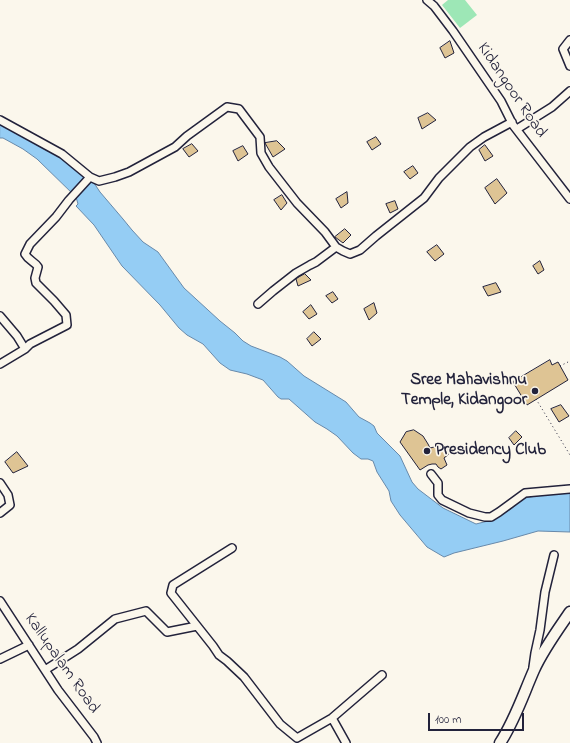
<!DOCTYPE html>
<html>
<head>
<meta charset="utf-8">
<style>
	body { margin:0 }
	#map { position:relative; width:570px; height:743px; overflow:hidden; background:#fbf7ec; font-family:"Indie Flower",sans-serif }
	canvas { display:block }
	.scale { position:absolute; left:428px; top:713px; width:96px; height:18px; box-sizing:border-box; border:2px solid #22223b; border-top:0; padding-left:5px; font-size:12px; line-height:14px; white-space:nowrap; color:#22223b; -webkit-text-stroke:3px #fbf7ec; paint-order:stroke }
</style>
</head>
<body>
<div id="map">
<canvas width="570" height="743"></canvas>
<div class="scale">100 m</div>
</div>
<script>
const g = document.querySelector('canvas').getContext('2d');
g.lineJoin = 'round';
function fill(path, color) { g.fillStyle = color; g.fill(path, 'evenodd'); }
function stroke(path, color, width, dash) { g.strokeStyle = color; g.lineWidth = width; g.lineCap = dash ? 'butt' : 'round'; g.setLineDash(dash || []); g.stroke(path); }
function drawText(font, color, halo, rows, align = 'center') {
  g.font = font + ' "Indie Flower",sans-serif'; g.lineWidth = 3.5; g.setLineDash([]); g.textBaseline = 'middle'; g.strokeStyle = halo; g.fillStyle = color; for (const [text, x, y, turn = 0] of rows) {
    g.save(); g.translate(x, y); g.rotate((+turn || 0) * Math.PI / 180); g.textAlign = isNaN(turn) ? turn : align; if (halo) g.strokeText(text, 0, 0); g.fillText(text, 0, 0); g.restore();
  }
}
fill(new Path2D(`
	M 448,0 L 465,0 L 477,15 L 460,28 L 442,5 Z`), '#9de7b6');
const water = new Path2D(`
	M 0,123 L 44,149 L 72,162 L 94,183 L 100,192 L 123,219 L 132,230 L 143,242 L 158,252 L 184,288 L 220,321 L 235,333 L 243,341 L 251,346 L 280,357 L 287,361 L 304,376 L 346,402 L 359,417 L 370,423 L 374,426 L 377,433 L 400,456 L 412,482 L 418,489 L 443,508 L 476,524 L 492,520 L 511,509 L 524,498 L 542,495 L 570,493 L 570,532 L 538,531 L 503,541 L 454,553 L 444,557 L 427,547 L 400,515 L 391,501 L 389,491 L 377,472 L 373,461 L 368,459 L 361,459 L 353,453 L 337,436 L 327,429 L 315,422 L 289,399 L 281,399 L 278,397 L 263,380 L 247,374 L 230,370 L 220,363 L 203,344 L 187,335 L 179,328 L 160,305 L 122,266 L 94,225 L 76,206 L 78,204 L 76,197 L 37,159 L 23,149 L 3,138 L 0,138 Z`);
fill(water, '#95cdf4');
stroke(water, '#6789aa', 1);
const building = new Path2D(`
	M 450,41 L 454,53 L 445,58 L 440,48 Z
	M 428,113 L 436,120 L 422,129 L 418,118 Z
	M 376,137 L 381,144 L 372,150 L 367,142 Z
	M 277,141 L 285,149 L 273,157 L 265,143 Z
	M 192,144 L 198,151 L 189,157 L 183,149 Z
	M 485,145 L 493,156 L 485,161 L 479,150 Z
	M 243,146 L 248,154 L 238,161 L 233,151 Z
	M 413,166 L 418,173 L 410,179 L 404,172 Z
	M 497,179 L 507,193 L 495,204 L 485,188 Z
	M 347,192 L 348,203 L 341,208 L 336,199 Z
	M 282,195 L 287,203 L 281,210 L 274,200 Z
	M 395,201 L 398,209 L 390,213 L 386,204 Z
	M 345,229 L 351,235 L 343,243 L 335,237 Z
	M 437,245 L 444,254 L 435,261 L 427,252 Z
	M 540,261 L 544,270 L 538,274 L 533,266 Z
	M 305,274 L 311,280 L 298,286 L 296,279 Z
	M 496,283 L 501,292 L 488,296 L 483,287 Z
	M 333,292 L 338,299 L 332,303 L 326,296 Z
	M 374,303 L 377,313 L 369,320 L 364,309 Z
	M 311,305 L 317,314 L 309,319 L 303,312 Z
	M 314,332 L 321,339 L 312,346 L 307,339 Z
	M 550,360 L 552,365 L 558,362 L 568,380 L 527,405 L 513,382 Z
	M 561,405 L 569,416 L 559,422 L 551,409 Z
	M 414,430 L 423,436 L 428,444 L 430,448 L 438,446 L 438,447 L 444,444 L 449,454 L 444,458 L 447,465 L 441,469 L 438,467 L 436,464 L 432,464 L 428,465 L 420,470 L 400,442 L 406,432 Z
	M 516,431 L 522,437 L 514,445 L 509,438 Z
	M 17,452 L 28,466 L 13,473 L 5,462 Z`);
fill(building, '#dec494');
stroke(building, '#22223b', 1);
const street = new Path2D(`
	M 427,0 L 434,6 L 453,31 L 501,101 L 513,125 L 570,199
	M 570,40 L 563,49 L 570,66
	M 0,120 L 62,154 L 90,177 L 99,181 L 115,177 L 129,172 L 175,147 L 187,136 L 227,107 L 239,109 L 260,137 L 261,153 L 269,167 L 297,203 L 325,232 L 336,247
	M 517,129 L 552,107 L 570,91
	M 258,304 L 273,291 L 296,273 L 310,265 L 316,262 L 336,247 L 343,251 L 350,254 L 360,250 L 376,236 L 424,198 L 439,178 L 470,147 L 484,137 L 512,122
	M 0,316 L 17,336 L 25,349
	M 0,364 L 25,349 L 30,344 L 67,325 L 66,315 L 54,301 L 36,283 L 35,278 L 38,267 C 34,261 29,261 25,254 L 30,244 L 56,217 L 69,200 L 90,177
	M 431,474 L 438,483 L 438,495 L 442,500 L 469,513 L 485,517 L 491,517 L 499,512 L 525,493 L 570,489
	M 0,483 L 8,495 L 10,505 L 0,513
	M 232,548 L 173,585 L 171,593 L 213,646 L 219,655 L 227,661 L 244,677 L 280,724 L 297,738 L 332,718 L 382,675
	M 0,601 L 58,690 L 94,737 L 97,743
	M 0,659 L 29,645
	M 533,667 L 535,653 L 540,630 L 545,592 L 554,555
	M 45,670 L 78,649 L 115,619 L 146,611 L 167,632 L 197,626
	M 332,718 L 346,743`);
const secondary = new Path2D(`
	M 500,743 C 515,720 523,695 534,670 C 543,650 557,631 570,612`);
stroke(street, '#22223b', 10);
stroke(secondary, '#22223b', 13);
stroke(new Path2D(`
	M 560,366 L 570,361
	M 536,399 L 570,455`), '#22223b', 1, [1, 3]);
stroke(street, '#fbf7ec', 7);
stroke(secondary, '#fbf7ec', 10);
for (const [x, y, r, color] of [
	[535,391,4,"#22223b"],
	[427,451,4,"#22223b"]
]) { const dot = new Path2D(); dot.arc(x, y, r, 0, 2 * Math.PI); g.fillStyle = color; g.fill(dot); stroke(dot, '#fbf7ec', 1.5); }
drawText('17px', '#22223b', '#fbf7ec', [
	["Kidangoor Road",511,91,56],
	["Kallupalam Road",61,664,55]
]);
drawText('bold 17px', '#22223b', '#fbf7ec', [
	["Sree Mahavishnu",527,381],
	["Temple, Kidangoor",527,401],
	["Presidency Club",435,451,"left"]
], 'right');
</script>
</body>
</html>
